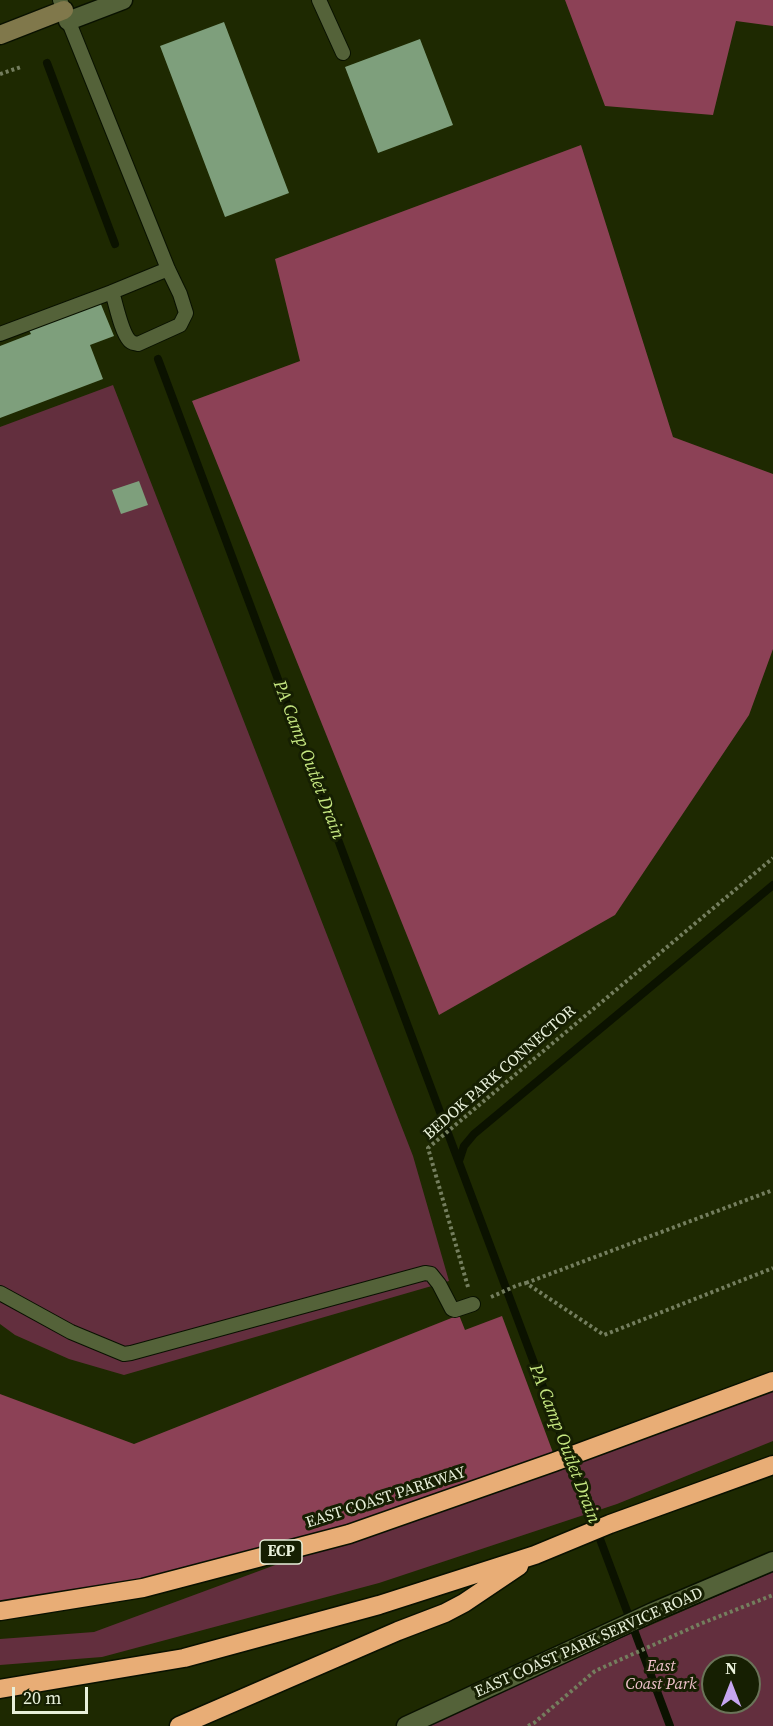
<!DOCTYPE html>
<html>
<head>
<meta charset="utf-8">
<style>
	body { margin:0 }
	#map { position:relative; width:773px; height:1726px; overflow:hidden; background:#1e2901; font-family:"Source Serif 4",serif }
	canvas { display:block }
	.north { position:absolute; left:701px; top:1654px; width:60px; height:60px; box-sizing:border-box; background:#161f02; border:2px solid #6a7358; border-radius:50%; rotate:0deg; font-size:16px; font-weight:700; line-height:24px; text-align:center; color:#e8f0da }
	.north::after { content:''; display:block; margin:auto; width:21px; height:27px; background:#c6a6f0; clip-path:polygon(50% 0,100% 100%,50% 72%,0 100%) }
	.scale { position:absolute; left:12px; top:1687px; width:76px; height:27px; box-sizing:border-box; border:3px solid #e8f0da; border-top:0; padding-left:8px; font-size:18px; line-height:21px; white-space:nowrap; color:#e8f0da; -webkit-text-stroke:4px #161f02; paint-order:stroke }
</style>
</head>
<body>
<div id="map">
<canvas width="773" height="1726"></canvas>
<div class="north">N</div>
<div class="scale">20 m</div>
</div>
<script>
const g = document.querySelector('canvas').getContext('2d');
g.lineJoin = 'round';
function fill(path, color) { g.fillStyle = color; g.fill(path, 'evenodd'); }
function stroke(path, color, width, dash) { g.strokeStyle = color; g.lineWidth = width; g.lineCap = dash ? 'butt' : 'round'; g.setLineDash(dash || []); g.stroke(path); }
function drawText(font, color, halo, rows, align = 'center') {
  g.font = font + ' "Source Serif 4",serif'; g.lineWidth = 6; g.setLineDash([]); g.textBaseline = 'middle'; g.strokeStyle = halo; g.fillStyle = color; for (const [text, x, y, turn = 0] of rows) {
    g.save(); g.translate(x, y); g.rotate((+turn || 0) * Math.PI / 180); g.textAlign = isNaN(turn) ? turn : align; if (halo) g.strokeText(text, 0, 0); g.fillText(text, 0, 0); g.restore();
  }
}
fill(new Path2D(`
	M 113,385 L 413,1156 L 449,1281 L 124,1375 L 69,1359 L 15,1335 L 0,1324 L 0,427 Z
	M 773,1381 L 773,1441 L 617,1504 L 379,1583 L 102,1657 L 0,1665 L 0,1639 L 94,1632 Z
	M 773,1572 L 773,1726 L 409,1726 L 621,1638 ZM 713,1666 L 749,1666 L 749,1702 L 713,1702 Z`), '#632f3e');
fill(new Path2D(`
	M 565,0 L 773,0 L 773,26 L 736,21 L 713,115 L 605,106 Z
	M 581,145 L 673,437 L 773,474 L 773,649 L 749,715 L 615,915 L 439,1015 L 192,401 L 300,361 L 275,259 Z
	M 459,1315 L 465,1330 L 502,1316 L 555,1458 L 348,1531 L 142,1585 L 0,1608 L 0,1394 L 134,1444 Z`), '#8c4156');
stroke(new Path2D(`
	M 47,63 L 115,244
	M 158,359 L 670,1726
	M 459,1161 L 464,1146 L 474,1134 L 773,885`), '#0b1200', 8);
fill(new Path2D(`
	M 224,22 L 289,193 L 225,217 L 160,46 Z
	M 420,39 L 453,125 L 378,153 L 345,67 Z
	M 100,302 L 114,336 L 90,345 L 103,379 L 0,418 L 0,346 L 31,334 L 29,330 Z
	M 139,481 L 148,505 L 121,514 L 112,490 Z`), '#7e9f7c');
const lane = new Path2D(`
	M 60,0 L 168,269 L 180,294 L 186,313 L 180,325 L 138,344 C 134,343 131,343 129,340 C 121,331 116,304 112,292
	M 319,0 L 343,53
	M 0,334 L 112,292 L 168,269
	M 0,1293 L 71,1332 L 124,1354 L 131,1353 L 425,1273 L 431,1274 L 439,1284 L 452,1309 L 455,1310 L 473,1304`);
const street = new Path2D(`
	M 68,21 L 123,0
	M 406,1726 L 653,1612 L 773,1561`);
const secondary = new Path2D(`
	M 0,35 L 64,10`);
const highway = new Path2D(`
	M 0,1611 L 143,1588 L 349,1534 L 554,1462 L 773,1381
	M 0,1689 L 184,1658 L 379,1605 L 535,1555 L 610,1524 L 773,1465
	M 179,1726 L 398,1631 L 445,1613 L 464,1603 L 519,1566`);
stroke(lane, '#091100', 16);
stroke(street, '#091100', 21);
stroke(secondary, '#091100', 21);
stroke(highway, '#091100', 21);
stroke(new Path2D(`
	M 0,74 L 21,67
	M 526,1283 L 773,1190
	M 468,1287 L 428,1148 L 773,858
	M 491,1297 L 518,1285 L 526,1283 L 604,1335 L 773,1268
	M 528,1726 L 534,1723 L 595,1671 L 700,1624 L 773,1595`), '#747e5e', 4, [3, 3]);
stroke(lane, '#546239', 14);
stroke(street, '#546239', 18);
stroke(secondary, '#80784b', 18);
stroke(highway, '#e8ad76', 18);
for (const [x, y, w] of [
	[281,1552,42]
]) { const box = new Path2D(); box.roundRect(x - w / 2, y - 12, w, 24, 4.5); g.fillStyle = '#161f02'; g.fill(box); stroke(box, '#e8f0da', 1.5); }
drawText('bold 15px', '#e8f0da', null, [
	["ECP",281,1552]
]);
drawText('16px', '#e8f0da', '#161f02', [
	["BEDOK PARK CONNECTOR",500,1073,-41],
	["EAST COAST PARKWAY",386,1498,-18],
	["EAST COAST PARK SERVICE ROAD",589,1643,-24]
]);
drawText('italic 16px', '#f1c3cd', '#161f02', [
	["East",661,1667],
	["Coast Park",661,1685]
]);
drawText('italic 18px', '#c6e781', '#161f02', [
	["PA Camp Outlet Drain",308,760,69],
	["PA Camp Outlet Drain",564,1444,69]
]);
</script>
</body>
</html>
